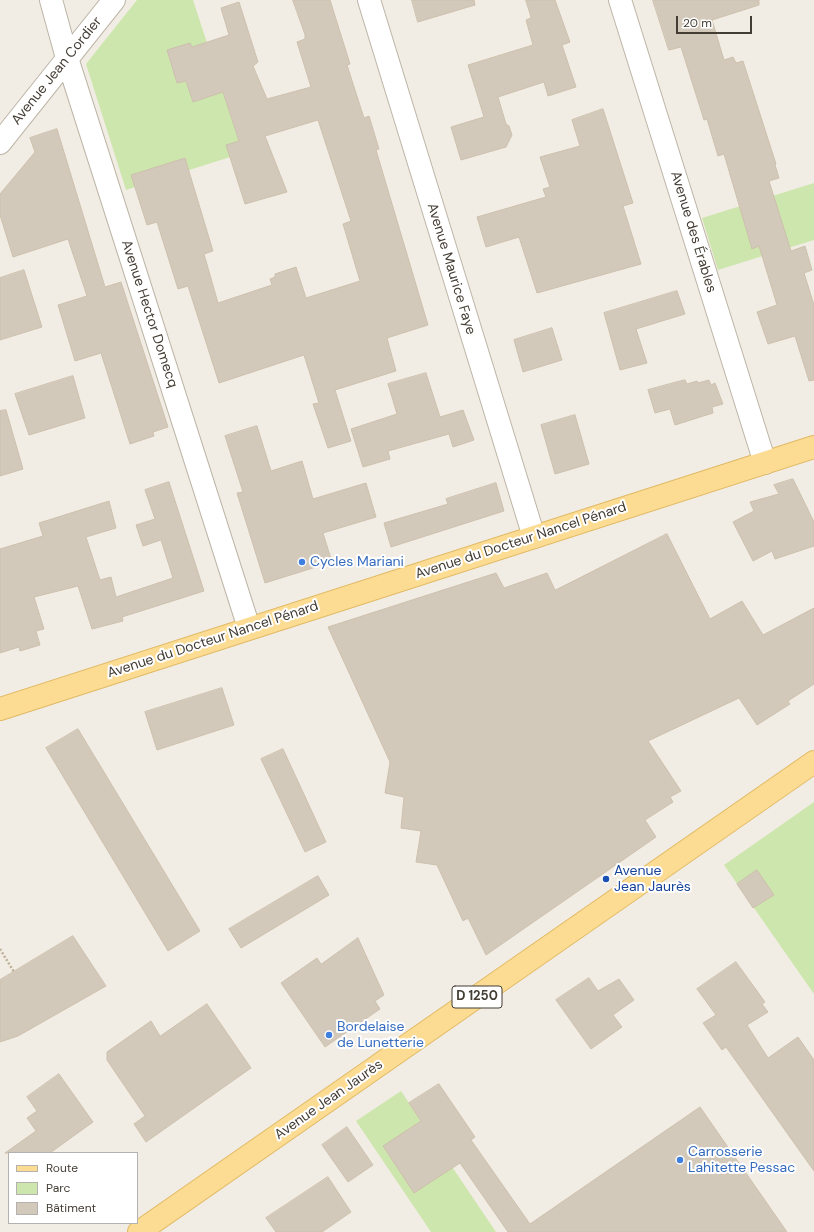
<!DOCTYPE html>
<html>
<head>
<meta charset="utf-8">
<style>
	body { margin:0 }
	#map { position:relative; width:814px; height:1232px; overflow:hidden; background:#f2ede4; font-family:"DM Sans",sans-serif }
	canvas { display:block }
	.legend { position:absolute; left:8px; top:1152px; width:130px; height:72px; box-sizing:border-box; background:#fff; border:1px solid #b4b1ae; margin:0; padding:5px 7px; list-style:none; font-size:12px; color:#433d34 }
	.legend li { display:flex; align-items:center; gap:8px; height:20px }
	.legend b { width:20px; border:1px solid #b4b1ae }
	.scale { position:absolute; left:676px; top:16px; width:76px; height:18px; box-sizing:border-box; border:2px solid #433d34; border-top:0; padding-left:5px; font-size:12px; line-height:14px; white-space:nowrap; color:#433d34; -webkit-text-stroke:3px #fff; paint-order:stroke }
</style>
</head>
<body>
<div id="map">
<canvas width="814" height="1232"></canvas>
<ul class="legend">
<li><b style="height:5px;background:#fcdc93"></b>Route</li>
<li><b style="height:11px;background:#cde6ad"></b>Parc</li>
<li><b style="height:11px;background:#d3c9ba"></b>Bâtiment</li>
</ul>
<div class="scale">20 m</div>
</div>
<script>
const g = document.querySelector('canvas').getContext('2d');
g.lineJoin = 'round';
function fill(path, color) { g.fillStyle = color; g.fill(path, 'evenodd'); }
function stroke(path, color, width, dash) { g.strokeStyle = color; g.lineWidth = width; g.lineCap = dash ? 'butt' : 'round'; g.setLineDash(dash || []); g.stroke(path); }
function drawText(font, color, halo, rows, align = 'center') {
  g.font = font + ' "DM Sans",sans-serif'; g.lineWidth = 4; g.setLineDash([]); g.textBaseline = 'middle'; g.strokeStyle = halo; g.fillStyle = color; for (const [text, x, y, turn = 0] of rows) {
    g.save(); g.translate(x, y); g.rotate((+turn || 0) * Math.PI / 180); g.textAlign = isNaN(turn) ? turn : align; if (halo) g.strokeText(text, 0, 0); g.fillText(text, 0, 0); g.restore();
  }
}
fill(new Path2D(`
	M 137,0 L 193,0 L 243,153 L 126,190 L 86,64 Z
	M 814,183 L 814,240 L 718,270 L 702,218 Z
	M 814,802 L 814,994 L 724,865 Z
	M 401,1091 L 496,1232 L 431,1232 L 356,1121 Z`), '#cde6ad');
const building = new Path2D(`
	M 293,0 L 330,0 L 350,64 L 347,65 L 364,118 L 369,116 L 379,149 L 376,150 L 428,325 L 387,338 L 396,371 L 335,390 L 351,441 L 328,448 L 313,404 L 319,403 L 304,355 L 219,383 L 188,286 L 178,289 L 157,222 L 147,225 L 131,175 L 185,158 L 213,251 L 204,254 L 218,303 L 272,285 L 270,279 L 275,277 L 275,274 L 296,267 L 306,298 L 360,281 L 343,224 L 351,221 L 318,120 L 265,136 L 287,192 L 245,204 L 226,145 L 239,141 L 223,92 L 193,102 L 186,81 L 177,83 L 167,50 L 190,43 L 192,47 L 229,35 L 221,8 L 239,2 L 258,62 L 253,66 L 267,99 L 311,87 L 297,42 L 305,39 L 305,35 Z
	M 412,0 L 474,0 L 475,5 L 418,22 Z
	M 526,0 L 555,0 L 570,42 L 562,45 L 576,87 L 548,96 L 544,82 L 498,97 L 506,124 L 509,126 L 512,135 L 506,147 L 461,160 L 451,127 L 484,117 L 468,65 L 533,45 L 526,20 L 531,18 Z
	M 653,0 L 759,0 L 759,5 L 712,20 L 724,60 L 733,57 L 736,63 L 743,61 L 776,164 L 775,165 L 779,178 L 769,181 L 791,251 L 805,246 L 812,270 L 804,273 L 814,305 L 814,380 L 809,381 L 795,336 L 768,344 L 757,312 L 777,305 L 759,246 L 752,249 L 724,154 L 718,156 L 707,119 L 704,120 L 681,47 L 669,50 Z
	M 603,109 L 633,203 L 623,206 L 641,264 L 537,293 L 519,237 L 486,247 L 477,217 L 546,197 L 543,189 L 550,187 L 540,157 L 580,146 L 572,120 Z
	M 57,129 L 105,287 L 121,282 L 168,427 L 153,432 L 154,436 L 130,444 L 101,353 L 75,361 L 58,305 L 87,296 L 68,239 L 13,257 L 0,215 L 0,194 L 35,152 L 30,138 Z
	M 24,270 L 42,327 L 0,340 L 0,278 Z
	M 677,291 L 685,314 L 636,329 L 647,363 L 620,370 L 604,313 Z
	M 552,328 L 562,360 L 523,372 L 514,340 Z
	M 426,373 L 440,417 L 463,410 L 474,440 L 453,447 L 449,434 L 388,451 L 390,459 L 363,467 L 351,429 L 397,414 L 388,384 Z
	M 73,376 L 85,418 L 29,435 L 15,394 Z
	M 685,380 L 687,384 L 697,381 L 698,383 L 709,380 L 711,385 L 715,383 L 723,404 L 712,407 L 713,413 L 675,425 L 670,409 L 655,413 L 648,390 Z
	M 6,410 L 23,469 L 0,476 L 0,411 Z
	M 575,415 L 589,464 L 555,474 L 541,425 Z
	M 257,426 L 271,471 L 302,461 L 313,499 L 366,483 L 376,517 L 323,533 L 332,562 L 265,583 L 237,493 L 243,492 L 225,436 Z
	M 793,479 L 814,522 L 814,546 L 775,559 L 772,551 L 753,561 L 733,522 L 754,511 L 750,502 L 779,494 L 774,485 Z
	M 169,482 L 204,591 L 122,617 L 123,621 L 92,629 L 78,586 L 34,597 L 44,629 L 36,631 L 40,645 L 20,651 L 19,647 L 0,653 L 0,549 L 43,536 L 39,523 L 109,501 L 116,528 L 86,537 L 100,580 L 111,577 L 116,597 L 173,578 L 161,540 L 143,546 L 136,525 L 155,519 L 145,490 Z
	M 496,483 L 504,511 L 391,547 L 384,523 L 448,504 L 446,499 Z
	M 667,534 L 710,619 L 742,601 L 763,635 L 814,608 L 814,684 L 788,701 L 790,704 L 757,725 L 739,698 L 648,741 L 681,791 L 670,797 L 673,802 L 645,820 L 656,837 L 486,955 L 468,918 L 463,921 L 437,865 L 416,862 L 421,831 L 401,828 L 404,797 L 385,793 L 390,762 L 328,627 L 496,573 L 504,588 L 547,573 L 555,590 Z
	M 222,688 L 234,725 L 157,750 L 145,712 Z
	M 78,729 L 200,931 L 168,951 L 46,748 Z
	M 283,749 L 326,842 L 305,852 L 261,759 Z
	M 757,870 L 774,895 L 753,908 L 737,884 Z
	M 318,876 L 329,895 L 241,948 L 229,929 Z
	M 73,936 L 106,986 L 18,1036 L 0,1042 L 0,980 Z
	M 358,938 L 384,995 L 375,1001 L 380,1009 L 325,1047 L 281,983 L 317,958 L 321,964 Z
	M 736,962 L 765,1002 L 762,1004 L 768,1012 L 747,1025 L 768,1058 L 798,1037 L 814,1060 L 814,1171 L 726,1047 L 722,1050 L 703,1023 L 716,1015 L 697,989 Z
	M 589,978 L 598,991 L 619,979 L 634,1000 L 613,1015 L 622,1027 L 591,1049 L 556,1000 Z
	M 207,1004 L 251,1068 L 146,1142 L 134,1124 L 145,1116 L 107,1060 L 107,1052 L 151,1021 L 160,1036 Z
	M 59,1074 L 93,1122 L 50,1153 L 5,1153 L 36,1131 L 27,1118 L 37,1111 L 27,1097 Z
	M 439,1084 L 475,1137 L 471,1140 L 530,1224 L 700,1107 L 787,1232 L 508,1232 L 460,1163 L 414,1193 L 383,1146 L 421,1121 L 409,1103 Z
	M 347,1127 L 373,1165 L 348,1182 L 322,1145 Z
	M 328,1177 L 351,1212 L 322,1232 L 276,1232 L 266,1218 Z`);
fill(building, '#d3c9ba');
stroke(building, '#cdc0ad', 1);
const minor = new Path2D(`
	M 51,0 L 67,58 L 249,628
	M 369,0 L 534,537
	M 620,0 L 765,463
	M 0,143 L 114,0`);
const major = new Path2D(`
	M 0,709 L 814,447
	M 139,1232 L 814,762`);
stroke(minor, '#bdb5a7', 24);
stroke(major, '#e0b963', 24);
stroke(new Path2D(`
	M 0,949 L 14,972`), '#beb098', 2.5, [2, 2]);
stroke(minor, '#fff', 22);
stroke(major, '#fcdc93', 22);
for (const [x, y, r, color] of [
	[302,562,4,"#3f7fe0"],
	[606,879,4,"#1a4fb4"],
	[329,1035,4,"#3f7fe0"],
	[680,1160,4,"#3f7fe0"]
]) { const dot = new Path2D(); dot.arc(x, y, r, 0, 2 * Math.PI); g.fillStyle = color; g.fill(dot); stroke(dot, '#fff', 1.5); }
for (const [x, y, w] of [
	[477,997,50]
]) { const box = new Path2D(); box.roundRect(x - w / 2, y - 11, w, 22, 3); g.fillStyle = '#fff'; g.fill(box); stroke(box, '#433d34', 1); }
drawText('bold 13px', '#433d34', null, [
	["D 1250",477,997]
]);
drawText('14px', '#433d34', '#fff', [
	["Avenue Jean Cordier",57,71,-51],
	["Avenue des Érables",693,232,73],
	["Avenue Maurice Faye",451,269,73],
	["Avenue Hector Domecq",149,314,72],
	["Avenue du Docteur Nancel Pénard",521,541,-18],
	["Avenue du Docteur Nancel Pénard",213,640,-18],
	["Avenue Jean Jaurès",329,1100,-35]
]);
drawText('14px', '#366cbe', '#fff', [
	["Cycles Mariani",310,562],
	["Bordelaise",337,1027],
	["de Lunetterie",337,1043],
	["Carrosserie",688,1152],
	["Lahitette Pessac",688,1168]
], 'left');
drawText('14px', '#164399', '#fff', [
	["Avenue",614,871],
	["Jean Jaurès",614,887]
], 'left');
</script>
</body>
</html>
